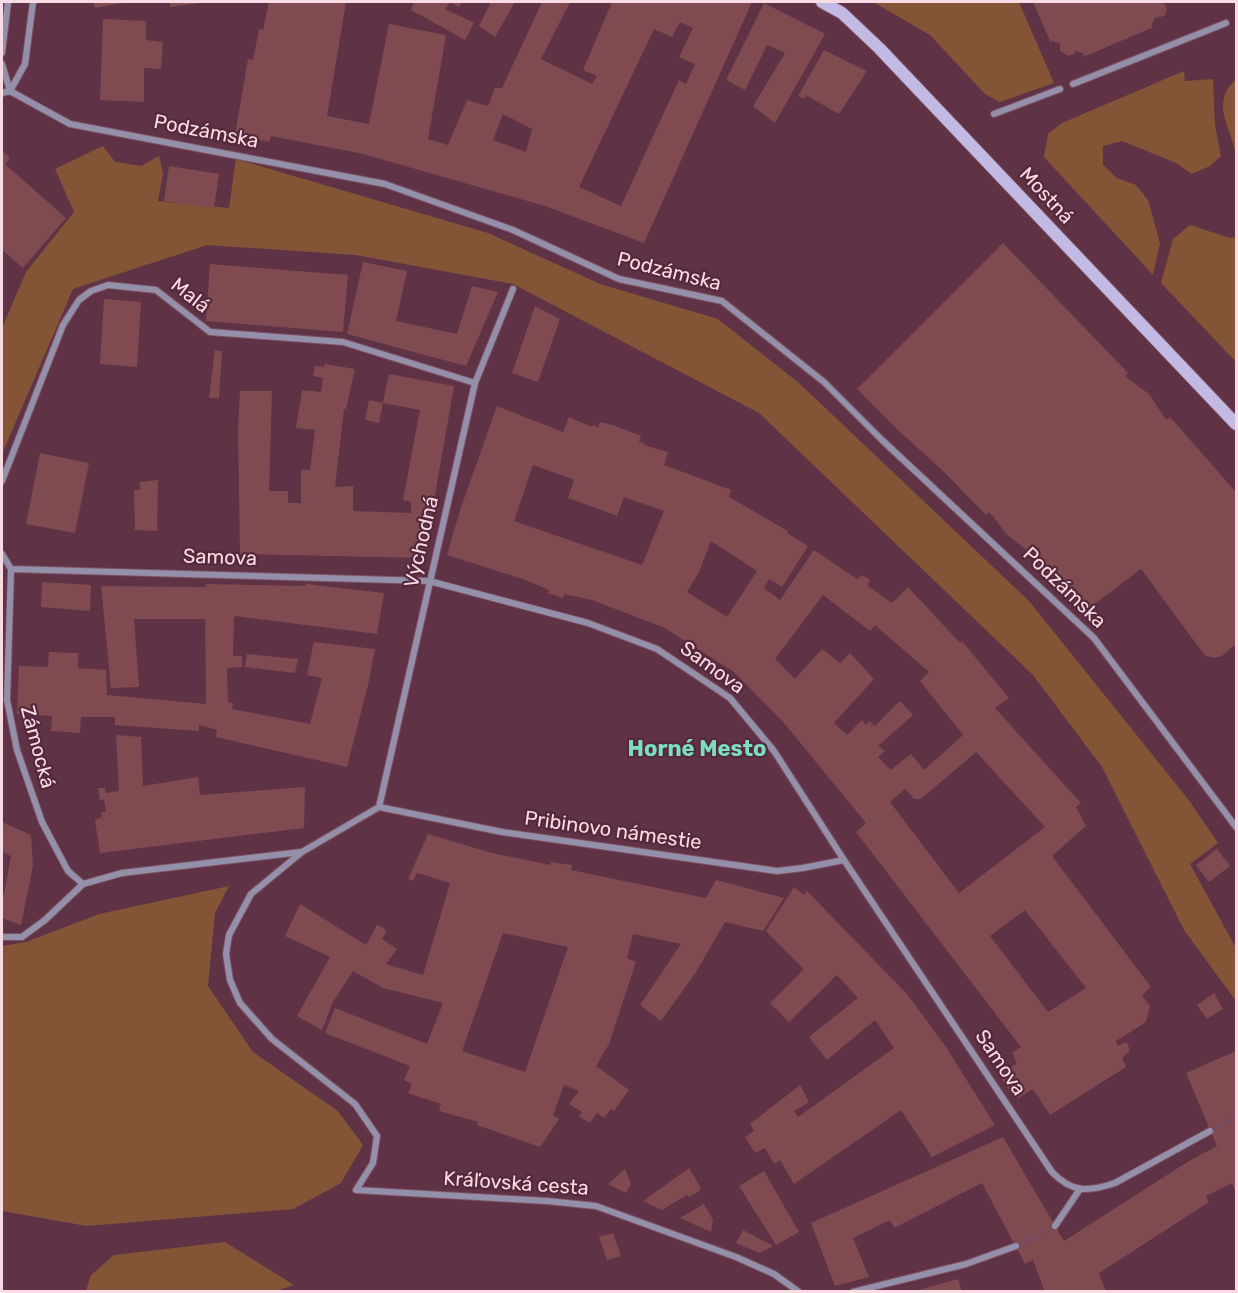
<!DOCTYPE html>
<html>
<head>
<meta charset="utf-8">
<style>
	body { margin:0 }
	#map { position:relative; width:1238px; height:1293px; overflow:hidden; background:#603246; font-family:Rubik,sans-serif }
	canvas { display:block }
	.frame { position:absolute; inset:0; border:3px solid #f8dbe5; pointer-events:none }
</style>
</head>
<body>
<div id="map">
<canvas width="1238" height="1293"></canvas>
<div class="frame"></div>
</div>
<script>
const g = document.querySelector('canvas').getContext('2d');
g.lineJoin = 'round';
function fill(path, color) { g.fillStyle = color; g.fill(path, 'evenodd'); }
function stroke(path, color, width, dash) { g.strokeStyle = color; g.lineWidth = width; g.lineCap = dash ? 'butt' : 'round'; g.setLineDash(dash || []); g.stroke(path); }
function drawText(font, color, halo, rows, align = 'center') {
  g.font = font + ' Rubik,sans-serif'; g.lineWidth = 4.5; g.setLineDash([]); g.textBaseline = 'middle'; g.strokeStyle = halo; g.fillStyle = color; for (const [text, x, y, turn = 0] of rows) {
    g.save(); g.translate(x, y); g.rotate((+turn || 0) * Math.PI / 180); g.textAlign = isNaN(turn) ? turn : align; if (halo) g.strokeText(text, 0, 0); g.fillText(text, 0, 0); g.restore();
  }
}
fill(new Path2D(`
	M 873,2 L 1019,2 L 1054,83 L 1000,102 L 985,94 L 930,35 Z
	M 1184,71 L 1185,81 L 1213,79 L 1215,125 L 1221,156 L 1210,166 L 1192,174 L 1176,163 L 1122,141 L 1103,146 L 1103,165 L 1117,178 L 1136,185 L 1148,200 L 1160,243 L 1153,275 L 1044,157 L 1048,134 L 1062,123 Z
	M 1236,79 L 1236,156 C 1232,128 1209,104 1236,79 Z
	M 103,146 L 115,162 L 141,166 L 159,156 L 163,173 L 158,201 L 229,208 L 236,159 L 488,233 L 600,284 L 718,319 L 799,383 L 1029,601 L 1188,799 L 1218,843 L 1190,864 L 1236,948 L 1236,1001 L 1184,930 L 1102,767 L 1033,675 L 759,413 L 513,284 L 356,255 L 207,245 L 73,289 L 2,454 L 2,328 L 26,272 L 74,212 L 55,169 Z
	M 1190,225 L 1230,238 L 1236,237 L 1236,362 L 1161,283 L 1173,239 Z
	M 229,886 L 215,913 L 208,986 L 253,1052 L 338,1111 L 363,1145 L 341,1183 L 293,1209 L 87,1226 L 2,1211 L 2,946 L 26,942 L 99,914 Z
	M 225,1242 L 294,1285 L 273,1292 L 86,1291 L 91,1275 L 114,1255 Z`), '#835536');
fill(new Path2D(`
	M 93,2 L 123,2 L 123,3 L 95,8 Z
	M 170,2 L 199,2 L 199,3 L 170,7 Z
	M 269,2 L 346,2 L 327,116 L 369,124 L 389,24 L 446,35 L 428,139 L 448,145 L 467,100 L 488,106 L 495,88 L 502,88 L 542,2 L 570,2 L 541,59 L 592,84 L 597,76 L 583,70 L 612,2 L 752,2 L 644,243 L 545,206 L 363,154 L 271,136 L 269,142 L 235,135 L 248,59 L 253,60 L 259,29 L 263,30 ZM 680,22 L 693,28 L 679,57 L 695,64 L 686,84 L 679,80 L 621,206 L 579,187 L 654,29 L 672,37 ZM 503,114 L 532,129 L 526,152 L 493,140 Z
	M 414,2 L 462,2 L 459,7 L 450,2 L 445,9 L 474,23 L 465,40 L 411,10 Z
	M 491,2 L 515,2 L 495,37 L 479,26 Z
	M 1033,2 L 1162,2 L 1166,6 L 1167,10 L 1164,16 L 1155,18 L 1151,26 L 1154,27 L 1083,57 L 1084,54 L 1076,51 L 1074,54 L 1068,56 L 1060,51 L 1060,44 L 1052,41 L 1051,43 Z
	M 764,3 L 825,34 L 775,123 L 753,106 L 785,53 L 767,45 L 745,90 L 726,80 Z
	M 103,19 L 146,21 L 146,40 L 163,42 L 161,69 L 144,68 L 144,102 L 100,100 Z
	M 824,50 L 867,71 L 839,114 L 806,95 L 804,99 L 798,96 Z
	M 2,151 L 10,158 L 5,164 L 66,218 L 23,268 L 2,250 Z
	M 169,166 L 219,174 L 214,208 L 164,201 Z
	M 1003,243 L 1128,373 L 1125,376 L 1127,378 L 1149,394 L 1164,417 L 1167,420 L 1170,417 L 1236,492 L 1236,644 L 1222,656 L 1215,658 L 1206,656 L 1203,653 L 1141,569 L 1084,612 L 1027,554 L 1029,552 L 1006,534 L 993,516 L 989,512 L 986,515 L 944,472 L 899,431 L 857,389 Z
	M 363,262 L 407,271 L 396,321 L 457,334 L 472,286 L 498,292 L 466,366 L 347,334 Z
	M 210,264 L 348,275 L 343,332 L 206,321 Z
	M 104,299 L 141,302 L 137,367 L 100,364 Z
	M 535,306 L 560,319 L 538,382 L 512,373 Z
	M 215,350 L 222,351 L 219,398 L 209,398 Z
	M 325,364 L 355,369 L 346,409 L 344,409 L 335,487 L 353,486 L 353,511 L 411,513 L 411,502 L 403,500 L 420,410 L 383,403 L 379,423 L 365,420 L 369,400 L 383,403 L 389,374 L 454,386 L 424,558 L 240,554 L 238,430 L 240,391 L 272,391 L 269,491 L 288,491 L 288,503 L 301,503 L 301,470 L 310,470 L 315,430 L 296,428 L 302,390 L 321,392 L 323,378 L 313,376 L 315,366 L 324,367 Z
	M 497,406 L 563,432 L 569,417 L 592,427 L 593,425 L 598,428 L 600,422 L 613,425 L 641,436 L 639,442 L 645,444 L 644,445 L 668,452 L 664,465 L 731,490 L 729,497 L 788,531 L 787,533 L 808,546 L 782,587 L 769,579 L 764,588 L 780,600 L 814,550 L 857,579 L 862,575 L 870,580 L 868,586 L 892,603 L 908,587 L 960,643 L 962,641 L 1009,698 L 995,708 L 1081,803 L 1076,807 L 1086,826 L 1052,856 L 1151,987 L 1142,995 L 1150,1006 L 1146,1022 L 1116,1041 L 1118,1046 L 1127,1042 L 1130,1051 L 1122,1058 L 1126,1067 L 1050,1115 L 1033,1089 L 1018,1098 L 1013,1097 L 1001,1078 L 1002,1073 L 1017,1063 L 1012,1053 L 1021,1047 L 856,832 L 866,823 L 784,723 L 734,672 L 665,628 L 592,600 L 564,594 L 563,598 L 548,593 L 549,590 L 523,579 L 447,555 L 460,510 ZM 533,465 L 574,480 L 568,498 L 617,516 L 624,497 L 664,511 L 642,565 L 514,521 ZM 711,541 L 757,571 L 727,617 L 687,592 L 699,572 ZM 823,595 L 870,631 L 875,625 L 929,672 L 920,681 L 963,735 L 924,770 L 911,754 L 891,770 L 878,757 L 885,751 L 878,746 L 913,715 L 900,701 L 875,726 L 869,721 L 866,725 L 862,720 L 847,735 L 834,723 L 874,679 L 850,653 L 840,663 L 822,649 L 795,679 L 775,659 ZM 976,752 L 1045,827 L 959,893 L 890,802 L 905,789 L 914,799 L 921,799 ZM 1025,910 L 1086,988 L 1048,1012 L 990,936 Z
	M 40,453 L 89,463 L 75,533 L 26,524 Z
	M 158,480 L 157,531 L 135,530 L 134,490 L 140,490 L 140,482 Z
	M 42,582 L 91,585 L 90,611 L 41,607 Z
	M 206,584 L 305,586 L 306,584 L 384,593 L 377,634 L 234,616 L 233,656 L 242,656 L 242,667 L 227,668 L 228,702 L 233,703 L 232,709 L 310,724 L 322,678 L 307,675 L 314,642 L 375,649 L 368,685 L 347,767 L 216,737 L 217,730 L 199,725 L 199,731 L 115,725 L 115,717 L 81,717 L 80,733 L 51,731 L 52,716 L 17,714 L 19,666 L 48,667 L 49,652 L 78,653 L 78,668 L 106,670 L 107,695 L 206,704 L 205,619 L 134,619 L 139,687 L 111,688 L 101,586 L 206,587 Z
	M 247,654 L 298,659 L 295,673 L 245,667 Z
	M 116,735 L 141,737 L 143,786 L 198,777 L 200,795 L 305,787 L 304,828 L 100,853 L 95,820 L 102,817 L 101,812 L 106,812 L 104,799 L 100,800 L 98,788 L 105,788 L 106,793 L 119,791 Z
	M 2,822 L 31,835 L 33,866 L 21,925 L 2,918 L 2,893 L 4,894 L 11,856 L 2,852 Z
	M 428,834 L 492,853 L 551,865 L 551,862 L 572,865 L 571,870 L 706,898 L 716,880 L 784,898 L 763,931 L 725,922 L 696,972 L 661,1021 L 640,1005 L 681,944 L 633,934 L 627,958 L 636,962 L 609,1044 L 596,1066 L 629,1090 L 614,1111 L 611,1109 L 604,1118 L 597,1113 L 590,1123 L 579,1116 L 582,1112 L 569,1104 L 579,1091 L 564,1085 L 553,1115 L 559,1119 L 540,1147 L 477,1125 L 478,1122 L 439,1111 L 441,1104 L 408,1093 L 412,1084 L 404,1080 L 410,1066 L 325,1033 L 335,1008 L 427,1044 L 443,1003 L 383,988 L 353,971 L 333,1002 L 322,1030 L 297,1016 L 330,957 L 285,936 L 300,904 L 366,945 L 377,925 L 384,928 L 386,932 L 382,939 L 397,949 L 386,964 L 423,975 L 450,883 L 417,873 L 413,881 L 408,879 ZM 503,933 L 568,947 L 525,1072 L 462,1051 Z
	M 1217,849 L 1230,866 L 1209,882 L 1196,865 Z
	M 794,887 L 804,895 L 807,891 L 907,994 L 946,1047 L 995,1125 L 932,1157 L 901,1110 L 794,1184 L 780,1160 L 774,1164 L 765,1148 L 755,1153 L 745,1137 L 754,1131 L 750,1124 L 800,1085 L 809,1102 L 794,1111 L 798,1117 L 894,1048 L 875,1020 L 827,1060 L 809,1037 L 858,998 L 837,975 L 789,1022 L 770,1003 L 804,969 L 766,931 Z
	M 1214,993 L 1223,1009 L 1207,1019 L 1197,1005 Z
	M 1236,1051 L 1236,1194 L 1232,1183 L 1206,1196 L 1209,1202 L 1099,1273 L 1106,1292 L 1045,1292 L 1033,1260 L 1025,1264 L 982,1183 L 894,1228 L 890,1220 L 853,1238 L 869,1277 L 835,1286 L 811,1223 L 1003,1137 L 1064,1241 L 1189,1161 L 1217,1146 L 1186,1073 Z
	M 689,1168 L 701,1188 L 698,1192 L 689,1197 L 687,1195 L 662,1210 L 643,1201 Z
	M 625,1169 L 631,1184 L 626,1193 L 608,1184 Z
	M 764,1171 L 799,1232 L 776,1245 L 739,1186 Z
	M 704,1204 L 713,1220 L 711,1232 L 680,1218 Z
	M 743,1230 L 773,1246 L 759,1253 L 736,1243 Z
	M 613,1233 L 621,1256 L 607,1260 L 599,1237 Z
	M 958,1279 L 962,1292 L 915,1292 L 915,1291 Z`), '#7f4b50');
stroke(new Path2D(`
	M 1210,1131 L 1236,1117
	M 1016,1246 L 1055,1226`), '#774b5e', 6, [6, 3]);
const street = new Path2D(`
	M 2,53 L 8,2
	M 2,64 L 10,91
	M 1073,84 L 1226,23
	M 10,91 L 25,64 L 33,2
	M 2,93 L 10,91 L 70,124 L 385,184 L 513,230 L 619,279 L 722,301 L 824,382 L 882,440 L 1094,638 L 1236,827
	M 994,114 L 1060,89
	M 2,481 L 63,325 L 79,300 L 91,291 L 108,285 L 156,290 L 210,332 L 343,342 L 475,383
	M 2,554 L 11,569
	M 11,569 L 429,581 L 588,623 L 657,649 L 730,698 L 774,751 L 844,860 L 1052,1172 C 1072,1193 1088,1192 1115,1183 L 1210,1131
	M 11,569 L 7,700 L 17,750 L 42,822 L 68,871 L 83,884 L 122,873 L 301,852
	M 379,807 L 302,852 L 251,894 L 229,935 L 226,954 L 230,980 L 240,1003 L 272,1039 L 355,1104 L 377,1136 L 373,1163 L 356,1190 L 547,1201 L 596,1206 L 736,1257 L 774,1274 L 799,1292
	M 379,807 L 475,383 L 513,289
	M 379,807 L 502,832 L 777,871 L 803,868 L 844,860
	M 2,937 L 22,937 L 45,920 L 83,884
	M 1055,1226 L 1080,1189
	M 853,1292 L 966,1264 L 1016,1246`);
const secondary = new Path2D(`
	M 822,2 L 842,13 L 879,48 L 1236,424`);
stroke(street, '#7b5063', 8);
stroke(secondary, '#7b5063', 14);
stroke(street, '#9590aa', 6);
stroke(secondary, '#c2bae3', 12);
drawText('20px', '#f8dbe5', '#55283b', [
	["Podzámska",206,132,11],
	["Mostná",1046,196,47],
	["Podzámska",669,272,14],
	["Malá",190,296,38],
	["Východná",422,542,-77],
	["Samova",220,558,2],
	["Podzámska",1064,588,44],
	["Samova",712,668,36],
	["Zámocká",37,747,75],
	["Pribinovo námestie",613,831,8],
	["Samova",1000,1063,56],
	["Kráľovská cesta",516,1184,4]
]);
drawText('bold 22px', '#7cddc3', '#55283b', [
	["Horné Mesto",697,750]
]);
</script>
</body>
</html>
